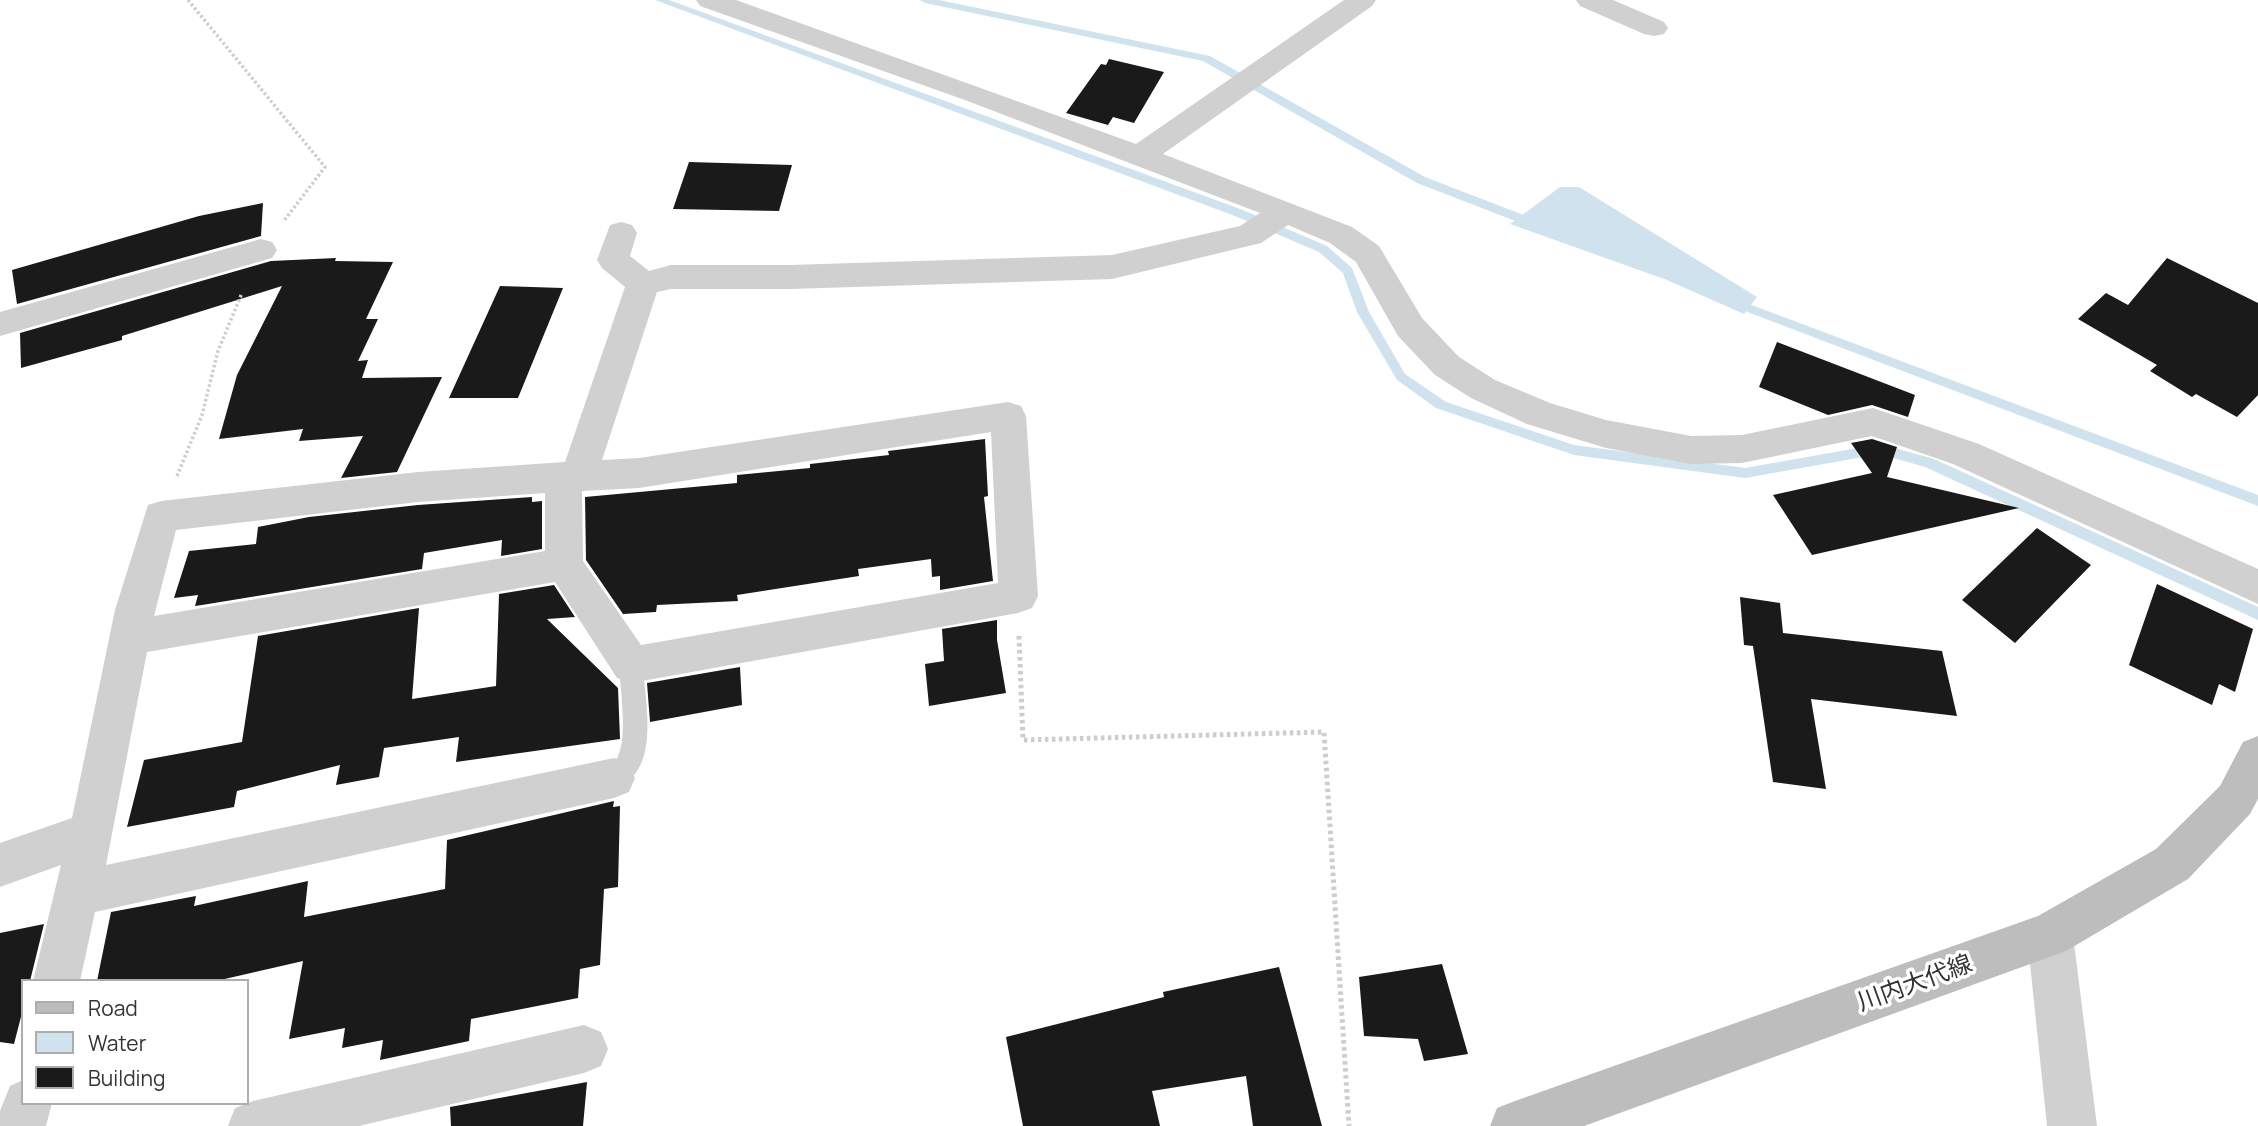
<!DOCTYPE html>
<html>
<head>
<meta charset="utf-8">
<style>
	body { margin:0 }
	#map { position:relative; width:2258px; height:1126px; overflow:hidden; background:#fff; font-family:Manrope,sans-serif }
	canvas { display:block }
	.legend { position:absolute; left:21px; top:979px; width:228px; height:126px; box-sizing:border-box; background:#fff; border:2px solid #adadad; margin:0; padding:9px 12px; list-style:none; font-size:21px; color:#333 }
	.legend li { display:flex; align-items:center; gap:14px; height:35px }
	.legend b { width:35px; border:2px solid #adadad }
</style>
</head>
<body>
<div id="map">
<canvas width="2258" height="1126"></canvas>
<ul class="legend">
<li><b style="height:9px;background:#bdbdbd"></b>Road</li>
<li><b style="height:19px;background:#cfe2ee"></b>Water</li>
<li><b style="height:19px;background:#1a1a1a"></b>Building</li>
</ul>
</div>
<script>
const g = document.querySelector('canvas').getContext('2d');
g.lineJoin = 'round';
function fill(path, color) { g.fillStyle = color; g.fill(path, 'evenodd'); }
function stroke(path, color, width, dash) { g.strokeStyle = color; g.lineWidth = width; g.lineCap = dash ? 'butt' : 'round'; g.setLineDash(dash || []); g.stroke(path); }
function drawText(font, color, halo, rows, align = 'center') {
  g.font = font + ' Manrope,"Noto Sans JP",sans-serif'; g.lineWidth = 7; g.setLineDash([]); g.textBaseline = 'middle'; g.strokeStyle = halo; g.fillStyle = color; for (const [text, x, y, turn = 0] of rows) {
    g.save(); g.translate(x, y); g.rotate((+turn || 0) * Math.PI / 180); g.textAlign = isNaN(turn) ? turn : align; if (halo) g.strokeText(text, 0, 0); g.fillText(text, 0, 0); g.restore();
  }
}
fill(new Path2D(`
	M 1560,187 L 1579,187 L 1757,297 L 1744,314 L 1667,280 L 1510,224 Z`), '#cfe2ee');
fill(new Path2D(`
	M 655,0 L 669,0 L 1243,210 L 1327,246 L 1352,268 L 1369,312 L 1405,374 L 1446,402 L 1574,445 L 1745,468 L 1880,444 L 1934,459 L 2258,607 L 2258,620 L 1925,467 L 1880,454 L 1745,478 L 1574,455 L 1436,408 L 1397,380 L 1357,312 L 1343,273 L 1319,252 L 1235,216 Z
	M 920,0 L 939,0 L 1210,56 L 1425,177 L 1539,221 L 1541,224 L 1535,228 L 1531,227 L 1417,183 L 1203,61 L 925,3 Z
	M 1733,298 L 2258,495 L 2258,506 L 1729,305 L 1727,302 Z`), '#cfe2ee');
fill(new Path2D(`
	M 1109,59 L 1164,72 L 1134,123 L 1113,117 L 1108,125 L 1066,113 L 1101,64 L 1106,65 Z
	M 689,162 L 792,165 L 779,211 L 673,209 Z
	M 263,203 L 261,236 L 17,304 L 12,270 L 199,216 Z
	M 336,258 L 335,261 L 393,262 L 366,319 L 378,319 L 358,361 L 368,360 L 362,378 L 442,377 L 397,472 L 341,478 L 363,436 L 299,441 L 303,429 L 219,439 L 237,375 L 282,286 L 122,336 L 122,340 L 21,368 L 20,333 L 271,261 Z
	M 2167,258 L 2258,303 L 2258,395 L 2237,417 L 2196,394 L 2192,397 L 2150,371 L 2157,365 L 2078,319 L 2106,293 L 2128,305 Z
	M 500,286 L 563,288 L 518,398 L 449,398 Z
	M 1777,342 L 1915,395 L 1908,417 L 1872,405 L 1828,415 L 1759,387 Z
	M 985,439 L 988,496 L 984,497 L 993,581 L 940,590 L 940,576 L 932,577 L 931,559 L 858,569 L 859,576 L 737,595 L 738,601 L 657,605 L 656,612 L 623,614 L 586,560 L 585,497 L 737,483 L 737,475 L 810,468 L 810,464 L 889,455 L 888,451 Z
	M 1872,439 L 1897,447 L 1887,477 L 2019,508 L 1812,555 L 1773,495 L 1872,473 L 1851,443 Z
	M 532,497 L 532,502 L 542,501 L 542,549 L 501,556 L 502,540 L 424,553 L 422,569 L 202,605 L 195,606 L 198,595 L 174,598 L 189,551 L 256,544 L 258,527 L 309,517 L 418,505 Z
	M 2037,528 L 2091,565 L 2015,643 L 1962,600 Z
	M 2157,584 L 2253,629 L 2235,692 L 2219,684 L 2212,705 L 2129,665 Z
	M 554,585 L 575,617 L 547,619 L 618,688 L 620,739 L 456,762 L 459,737 L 384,748 L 379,777 L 336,785 L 340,765 L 237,791 L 234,807 L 127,827 L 144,760 L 242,742 L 258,636 L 419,608 L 412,699 L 496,686 L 499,594 Z
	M 1740,597 L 1780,603 L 1783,633 L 1942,651 L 1957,716 L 1811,699 L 1826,789 L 1773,782 L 1753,646 L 1744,645 Z
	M 997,620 L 997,640 L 1006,693 L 929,706 L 925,664 L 944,661 L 942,629 Z
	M 740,667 L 742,705 L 650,722 L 647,683 Z
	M 614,801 L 613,807 L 620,806 L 618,887 L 604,889 L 600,965 L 580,969 L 578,998 L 471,1019 L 469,1041 L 380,1060 L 383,1040 L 342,1048 L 345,1028 L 289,1039 L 303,961 L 216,981 L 97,981 L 111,912 L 196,896 L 194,906 L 308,881 L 304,917 L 445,889 L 447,840 Z
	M 44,924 L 30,981 L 23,981 L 23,1009 L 14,1044 L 0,1042 L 0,933 Z
	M 1442,964 L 1468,1054 L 1424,1061 L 1418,1039 L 1364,1036 L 1359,977 Z
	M 1279,967 L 1322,1126 L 1253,1126 L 1246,1076 L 1152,1091 L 1160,1126 L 1023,1126 L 1006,1037 L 1164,997 L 1163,992 Z
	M 587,1082 L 583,1126 L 451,1126 L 450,1107 Z`), '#1a1a1a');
stroke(new Path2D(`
	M 188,0 L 325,167 L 283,222
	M 177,476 L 202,415 L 218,351 L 242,293`), '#cdcdcd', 3.5, [2.5, 2.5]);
stroke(new Path2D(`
	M 1019,636 L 1023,740 L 1324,732 L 1349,1126`), '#cdcdcd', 5, [3.5, 3.5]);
fill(new Path2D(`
	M 631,654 L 639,658 L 643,665 C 645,705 662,771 614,790 L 605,786 L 601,778 C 605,769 615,764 618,756 C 628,735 620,689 619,665 L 623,658 Z`), '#d0d0d0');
fill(new Path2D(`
	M 696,0 L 736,0 L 1136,144 L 1344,0 L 1376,0 L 1372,6 L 1163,154 L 1352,227 L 1379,246 L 1422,318 L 1459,357 L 1495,380 L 1550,403 L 1606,420 L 1691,436 L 1742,435 L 1873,408 L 1979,444 L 2258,569 L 2258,604 L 1953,464 L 1872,436 L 1742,463 L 1691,464 L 1606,448 L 1527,424 L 1471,398 L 1435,375 L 1398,336 L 1356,262 L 1330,243 L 1288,225 L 1261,243 L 1112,279 L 790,289 L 671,289 L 657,292 L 602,460 L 639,458 L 1008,402 L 1021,406 L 1026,416 L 1038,596 L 1032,608 L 1018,613 L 631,683 L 617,678 L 555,582 L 147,652 L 106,865 L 614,758 L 629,764 L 635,778 L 629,792 L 614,798 L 95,912 L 80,981 L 33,981 L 61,865 L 0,887 L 0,843 L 72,818 L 115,610 L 148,505 L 161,501 L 418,472 L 565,462 L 625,287 L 602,268 L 597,260 L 610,225 L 621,222 L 632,225 L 637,233 L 630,256 L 649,271 L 671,265 L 790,265 L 1112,255 L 1240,226 L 1260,213 L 965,100 L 700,6 ZM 991,432 L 998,583 L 641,645 L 583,561 L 582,491 L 639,488 ZM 545,493 L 545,551 L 154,616 L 176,530 L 418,502 Z
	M 1576,0 L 1613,0 L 1664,22 L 1668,28 L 1664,34 L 1654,36 L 1644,34 L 1580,6 Z
	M 261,239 L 272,242 L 277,250 L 272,258 L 0,336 L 0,312 Z
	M 2050,912 L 2066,919 L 2073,935 L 2097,1126 L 2047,1126 L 2027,935 L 2034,919 Z
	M 584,1025 L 601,1032 L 608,1049 L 601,1066 L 584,1073 L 359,1126 L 228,1126 L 235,1108 L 253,1101 Z
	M 23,1080 L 23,1103 L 52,1103 L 46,1126 L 0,1126 L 0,1111 L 10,1086 Z`), '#d0d0d0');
fill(new Path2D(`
	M 2258,736 L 2258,799 L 2250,814 L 2188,879 L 2066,951 L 1584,1126 L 1490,1126 L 1497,1108 L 1515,1101 L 2038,916 L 2156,849 L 2220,786 L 2243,742 Z`), '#bdbdbd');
drawText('24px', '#333', '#fff', [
	["川内大代線",1915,984,-20]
]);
</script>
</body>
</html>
